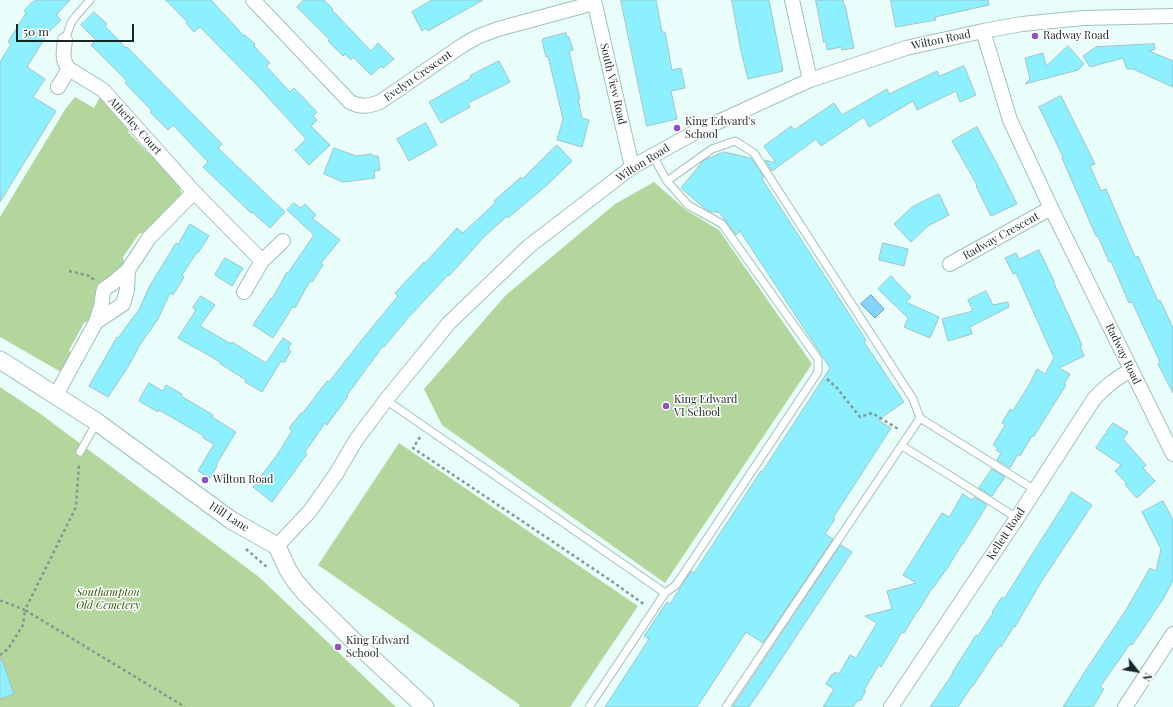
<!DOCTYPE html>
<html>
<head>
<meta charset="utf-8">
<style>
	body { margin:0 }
	#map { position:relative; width:1173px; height:707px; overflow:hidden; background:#e9fefa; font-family:"Playfair Display",serif }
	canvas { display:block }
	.north { position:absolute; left:1117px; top:651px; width:40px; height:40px; -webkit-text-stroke:3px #fff; paint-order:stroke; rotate:121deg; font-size:11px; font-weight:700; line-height:16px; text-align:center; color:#192624 }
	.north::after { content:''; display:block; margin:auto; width:14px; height:18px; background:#192624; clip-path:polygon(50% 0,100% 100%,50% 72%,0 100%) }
	.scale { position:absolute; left:16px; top:24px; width:118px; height:18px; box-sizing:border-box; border:2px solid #192624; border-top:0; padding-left:5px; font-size:12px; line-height:14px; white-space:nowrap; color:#192624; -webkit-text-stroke:3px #fff; paint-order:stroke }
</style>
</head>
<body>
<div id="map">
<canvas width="1173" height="707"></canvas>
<div class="north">N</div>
<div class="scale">50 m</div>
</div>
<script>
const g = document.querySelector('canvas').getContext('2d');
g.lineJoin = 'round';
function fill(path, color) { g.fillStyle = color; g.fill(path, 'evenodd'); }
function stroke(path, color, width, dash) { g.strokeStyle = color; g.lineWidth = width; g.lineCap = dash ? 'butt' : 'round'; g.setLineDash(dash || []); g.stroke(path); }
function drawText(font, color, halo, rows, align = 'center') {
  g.font = font + ' "Playfair Display",serif'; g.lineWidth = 3; g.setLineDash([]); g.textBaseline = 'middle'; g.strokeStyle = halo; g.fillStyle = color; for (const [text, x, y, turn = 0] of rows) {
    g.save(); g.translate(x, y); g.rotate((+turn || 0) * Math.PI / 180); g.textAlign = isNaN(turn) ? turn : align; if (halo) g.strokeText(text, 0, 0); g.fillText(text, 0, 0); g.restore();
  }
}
fill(new Path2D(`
	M 101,95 L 128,123 L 128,132 L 147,152 L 156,154 L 168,166 L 169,175 L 179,186 L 182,194 L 148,231 L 139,234 L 123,257 L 125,266 L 94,318 L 84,323 L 69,350 L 71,355 L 61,372 L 0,337 L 0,217 L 66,108 L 75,97 L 94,108 Z
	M 654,182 L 686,210 L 719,230 L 812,364 L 665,583 L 442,425 L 424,389 L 506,295 L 615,204 Z
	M 0,387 L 42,415 L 259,577 L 396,707 L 0,707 Z
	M 399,443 L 638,606 L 570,707 L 519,707 L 520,705 L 318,565 Z`), '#b3d69c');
const water = new Path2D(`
	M 871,295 L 884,309 L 875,318 L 861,304 Z`);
fill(water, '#85d4fc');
stroke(water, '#65a0bb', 1);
const building = new Path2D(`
	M 35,0 L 70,0 L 56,15 L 61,20 L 48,33 L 27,67 L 45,79 L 33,97 L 56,111 L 0,202 L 0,62 L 11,44 L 8,42 L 26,13 L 24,11 Z
	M 166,0 L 211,0 L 244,36 L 245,35 L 255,44 L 254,46 L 270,63 L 266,66 L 290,92 L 294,88 L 317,112 L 313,116 L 317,120 L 311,126 L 330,145 L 309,165 L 295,150 L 306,139 L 256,84 L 200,27 L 194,32 L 186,23 L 187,22 Z
	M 304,0 L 324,0 L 333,9 L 332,10 L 371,51 L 378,43 L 394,59 L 383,68 L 381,66 L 371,75 L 353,57 L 351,60 L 345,54 L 343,56 L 328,41 L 330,40 L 297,7 Z
	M 432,0 L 483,0 L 428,31 L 426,28 L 422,31 L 412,12 Z
	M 621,0 L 656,0 L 662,32 L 665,32 L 672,70 L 681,68 L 685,88 L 671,91 L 677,119 L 647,126 Z
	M 732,0 L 769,0 L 783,71 L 748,79 L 741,51 Z
	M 816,0 L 843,0 L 844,5 L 845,5 L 854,48 L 842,50 L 841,47 L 827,50 L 826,42 L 824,42 Z
	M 891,0 L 988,0 L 989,5 L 935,17 L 936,20 L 896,27 Z
	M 94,12 L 107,24 L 105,26 L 126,48 L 127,47 L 222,144 L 218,148 L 285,212 L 270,228 L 252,212 L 251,213 L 203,167 L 208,162 L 173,125 L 168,130 L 150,112 L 152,111 L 125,83 L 127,81 L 91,45 L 96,40 L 81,25 Z
	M 566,33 L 567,37 L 569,37 L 573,50 L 569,51 L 580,99 L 578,99 L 582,118 L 589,120 L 582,147 L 557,140 L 563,119 L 548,56 L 546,57 L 542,41 L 543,40 L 543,39 Z
	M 1154,44 L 1155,49 L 1149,51 L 1173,61 L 1173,87 L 1133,69 L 1127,69 L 1123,58 L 1090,67 L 1083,56 L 1096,47 Z
	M 1068,46 L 1084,64 L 1078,70 L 1025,84 L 1030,79 L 1025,58 L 1043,53 L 1046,66 Z
	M 499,61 L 510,82 L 468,103 L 470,107 L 441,123 L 429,102 L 471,78 L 470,76 Z
	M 964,66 L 976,95 L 960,102 L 956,91 L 917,110 L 913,101 L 869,127 L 864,117 L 821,146 L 816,139 L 772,171 L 765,160 L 776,163 L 764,146 L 791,126 L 794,130 L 834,103 L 842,115 L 887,89 L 889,94 L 937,71 L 939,76 Z
	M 1061,96 L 1095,164 L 1090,166 L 1101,191 L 1106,189 L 1135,257 L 1138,256 L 1158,301 L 1160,300 L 1173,328 L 1173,393 L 1158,364 L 1160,362 L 1132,302 L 1129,303 L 1111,261 L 1109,262 L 1098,236 L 1096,236 L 1062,158 L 1063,157 L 1039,107 Z
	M 426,123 L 437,145 L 409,161 L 397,139 Z
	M 977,127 L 996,162 L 1017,204 L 991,216 L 976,186 L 977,185 L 952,141 Z
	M 557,145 L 572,161 L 547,185 L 508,218 L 507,216 L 484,237 L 449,276 L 448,275 L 407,319 L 384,347 L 383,346 L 347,395 L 348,396 L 327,425 L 325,423 L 305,452 L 307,454 L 272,502 L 253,487 L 277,455 L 292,431 L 289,428 L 301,413 L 302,414 L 327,381 L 329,382 L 361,341 L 398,296 L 395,293 L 424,262 L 425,263 L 457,228 L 463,233 L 495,203 L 494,201 L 521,177 L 522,179 Z
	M 334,148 L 356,156 L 372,154 L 372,156 L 378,156 L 380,170 L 374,171 L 375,178 L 343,182 L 324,174 Z
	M 724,152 L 751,158 L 764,177 L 762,179 L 866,340 L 864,342 L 904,402 L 878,420 L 891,428 L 833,518 L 835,519 L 825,534 L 833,539 L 763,643 L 746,632 L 697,707 L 605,707 L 649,639 L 644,636 L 667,602 L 670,604 L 691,571 L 694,573 L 761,471 L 762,472 L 830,368 L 740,231 L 736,235 L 719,212 L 710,212 L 703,207 L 681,188 L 703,161 L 707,159 Z
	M 939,194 L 949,215 L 928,226 L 911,242 L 894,224 L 912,207 Z
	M 294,203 L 301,208 L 305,204 L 316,215 L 312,218 L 340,240 L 321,263 L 323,265 L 312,282 L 310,281 L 295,308 L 293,306 L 273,338 L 253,325 L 271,298 L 272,299 L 287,272 L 288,273 L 314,235 L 287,210 Z
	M 190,224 L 209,236 L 198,253 L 197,252 L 182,275 L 184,277 L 173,295 L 170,293 L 158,319 L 137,349 L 138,349 L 128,367 L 108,397 L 89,386 L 117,337 L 118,338 L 140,308 L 149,287 L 176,243 L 178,244 Z
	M 883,243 L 908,249 L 904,266 L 879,260 Z
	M 1039,250 L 1054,281 L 1053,281 L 1082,345 L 1080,346 L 1084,356 L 1059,368 L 1070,374 L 1064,384 L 1066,385 L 1034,436 L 1032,436 L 1020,456 L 1018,454 L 1010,468 L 997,460 L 1001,453 L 996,450 L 998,448 L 993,445 L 1005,425 L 1002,423 L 1010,409 L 1013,411 L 1030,383 L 1037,369 L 1045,374 L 1054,358 L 1016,273 L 1013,274 L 1005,258 L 1016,253 L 1019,259 Z
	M 225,258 L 243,268 L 232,286 L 215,275 Z
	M 891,276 L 911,297 L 906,302 L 939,317 L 930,338 L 904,327 L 908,318 L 878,289 Z
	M 986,291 L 993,305 L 1008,302 L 1009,307 L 970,327 L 972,334 L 948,341 L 942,319 L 973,311 L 968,300 Z
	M 201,296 L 215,305 L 200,326 L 231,344 L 232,342 L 266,363 L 283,338 L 291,343 L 288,349 L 291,351 L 284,363 L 281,361 L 262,392 L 245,382 L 246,380 L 219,363 L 220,362 L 196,348 L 195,348 L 178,338 L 196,310 L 193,308 Z
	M 149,383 L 163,391 L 166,385 L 182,394 L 181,396 L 213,415 L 212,417 L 236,432 L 216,465 L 217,466 L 210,478 L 198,471 L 214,444 L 203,438 L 204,436 L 159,410 L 158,412 L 139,401 Z
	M 1113,423 L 1128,432 L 1123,439 L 1146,465 L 1143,468 L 1155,481 L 1137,498 L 1125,485 L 1127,484 L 1115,471 L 1121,465 L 1096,448 Z
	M 992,469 L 1005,477 L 992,496 L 979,488 Z
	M 1072,492 L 1092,505 L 1041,582 L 1015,627 L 1014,626 L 1001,647 L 999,646 L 973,686 L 972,686 L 958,707 L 930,707 L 953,673 L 952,673 L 976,635 L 978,636 L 993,613 L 992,612 L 1002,597 L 1004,599 L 1021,572 Z
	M 963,494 L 972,500 L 974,497 L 987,505 L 963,544 L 962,544 L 948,567 L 933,588 L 932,588 L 919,610 L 918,610 L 904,633 L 902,632 L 881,667 L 879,665 L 864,690 L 866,691 L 860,701 L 858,700 L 853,707 L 823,707 L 834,689 L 826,684 L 832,674 L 834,675 L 835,672 L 839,674 L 850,655 L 856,658 L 877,623 L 865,616 L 892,609 L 887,591 L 916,583 L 903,575 L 942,513 L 949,517 Z
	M 1163,501 L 1173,520 L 1173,581 L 1163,599 L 1147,623 L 1132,645 L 1130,644 L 1100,687 L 1104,689 L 1093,707 L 1063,707 L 1084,673 L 1126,610 L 1150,568 L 1156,571 L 1161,549 L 1142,512 Z
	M 841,545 L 852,552 L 768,679 L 749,707 L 733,707 Z
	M 2,659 L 14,694 L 0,699 L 0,660 Z`);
fill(building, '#8cf0fe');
stroke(building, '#a1c3c8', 1);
const service = new Path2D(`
	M 65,40 L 71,23 L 76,16 L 90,0
	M 653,156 L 667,181
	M 386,400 L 665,593
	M 902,446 L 954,478 L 1017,518
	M 80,452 L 97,422
	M 589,707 L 665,593 L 676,585 L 818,372 L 818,359 L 722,224 L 688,205 L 667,181 L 712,149 L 735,141 L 754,153 L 913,399 L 920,418 L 1035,490
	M 726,707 L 920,418`);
const minor = new Path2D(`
	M 253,0 L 350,102 C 362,108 368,106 380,102 L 463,45 L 479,36 L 498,29 L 594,3
	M 594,0 L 632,167
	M 792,0 L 810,80
	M 983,31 L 1010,120 L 1051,208 L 1173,454
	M 65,40 C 64,50 61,60 69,69 L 103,90 L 194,192 L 262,261
	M 58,87 L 69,69
	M 950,264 L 1051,208
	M 244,292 L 262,261 L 283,241
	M 96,322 L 123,304 L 127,290 L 128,270
	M 56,395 L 96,322 L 101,307 L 103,293 L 104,289 L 113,283 L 128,270 L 149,238 L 194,192
	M 277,546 L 310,511 L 336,474 L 356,440 L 386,400 L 449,323 L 528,247 L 632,167 L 694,133 L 810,80 L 906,48 L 983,31 L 1022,24 L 1083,18 L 1173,16
	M 891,707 L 1017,518 L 1094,399 C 1106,386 1115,379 1131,370
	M 1125,707 L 1173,634`);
const tertiary = new Path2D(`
	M 0,360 L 97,422 L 231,520 L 277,546 L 288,570 L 295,581 L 306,594 L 360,647 L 425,707`);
stroke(service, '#9fc1ba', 9);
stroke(minor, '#9fc1ba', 16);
stroke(tertiary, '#9fc1ba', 19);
stroke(new Path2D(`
	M 69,271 L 90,276 L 94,280
	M 827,379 L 837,388 L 860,417 L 872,413 L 900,430
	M 420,437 L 413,448 L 610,580 L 645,605
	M 246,549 L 268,568
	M 0,601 L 2,601 L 25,610 L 76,507 L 79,463
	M 0,655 L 8,649 L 23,625 L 25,610 L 185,707`), '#859693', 2.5, [3, 3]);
stroke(service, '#fff', 7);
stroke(minor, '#fff', 14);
stroke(tertiary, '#fff', 17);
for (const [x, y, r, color] of [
	[1035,36,4,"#8f51c7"],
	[677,128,4,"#8f51c7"],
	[666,406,4,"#8f51c7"],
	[205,480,4,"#8f51c7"],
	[338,647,4,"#8f51c7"]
]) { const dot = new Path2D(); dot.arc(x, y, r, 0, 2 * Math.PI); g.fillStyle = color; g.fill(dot); stroke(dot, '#fff', 1.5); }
drawText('11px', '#192624', '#fff', [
	["Radway Road",1043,36],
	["King Edward's",685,122],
	["School",685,135],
	["King Edward",674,400],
	["VI School",674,413],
	["Wilton Road",213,480],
	["King Edward",346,641],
	["School",346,654]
], 'left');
drawText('11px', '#192624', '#fff', [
	["Wilton Road",941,40,-12],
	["Evelyn Crescent",418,76,-35],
	["South View Road",613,84,77],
	["Atherley Court",135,126,48],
	["Wilton Road",643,163,-32],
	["Radway Crescent",1001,236,-29],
	["Radway Road",1123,354,64],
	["Hill Lane",229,517,33],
	["Kellett Road",1006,534,-57]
]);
drawText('italic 11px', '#325b00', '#fff', [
	["Southampton",108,593],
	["Old Cemetery",108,606]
]);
</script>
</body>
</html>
